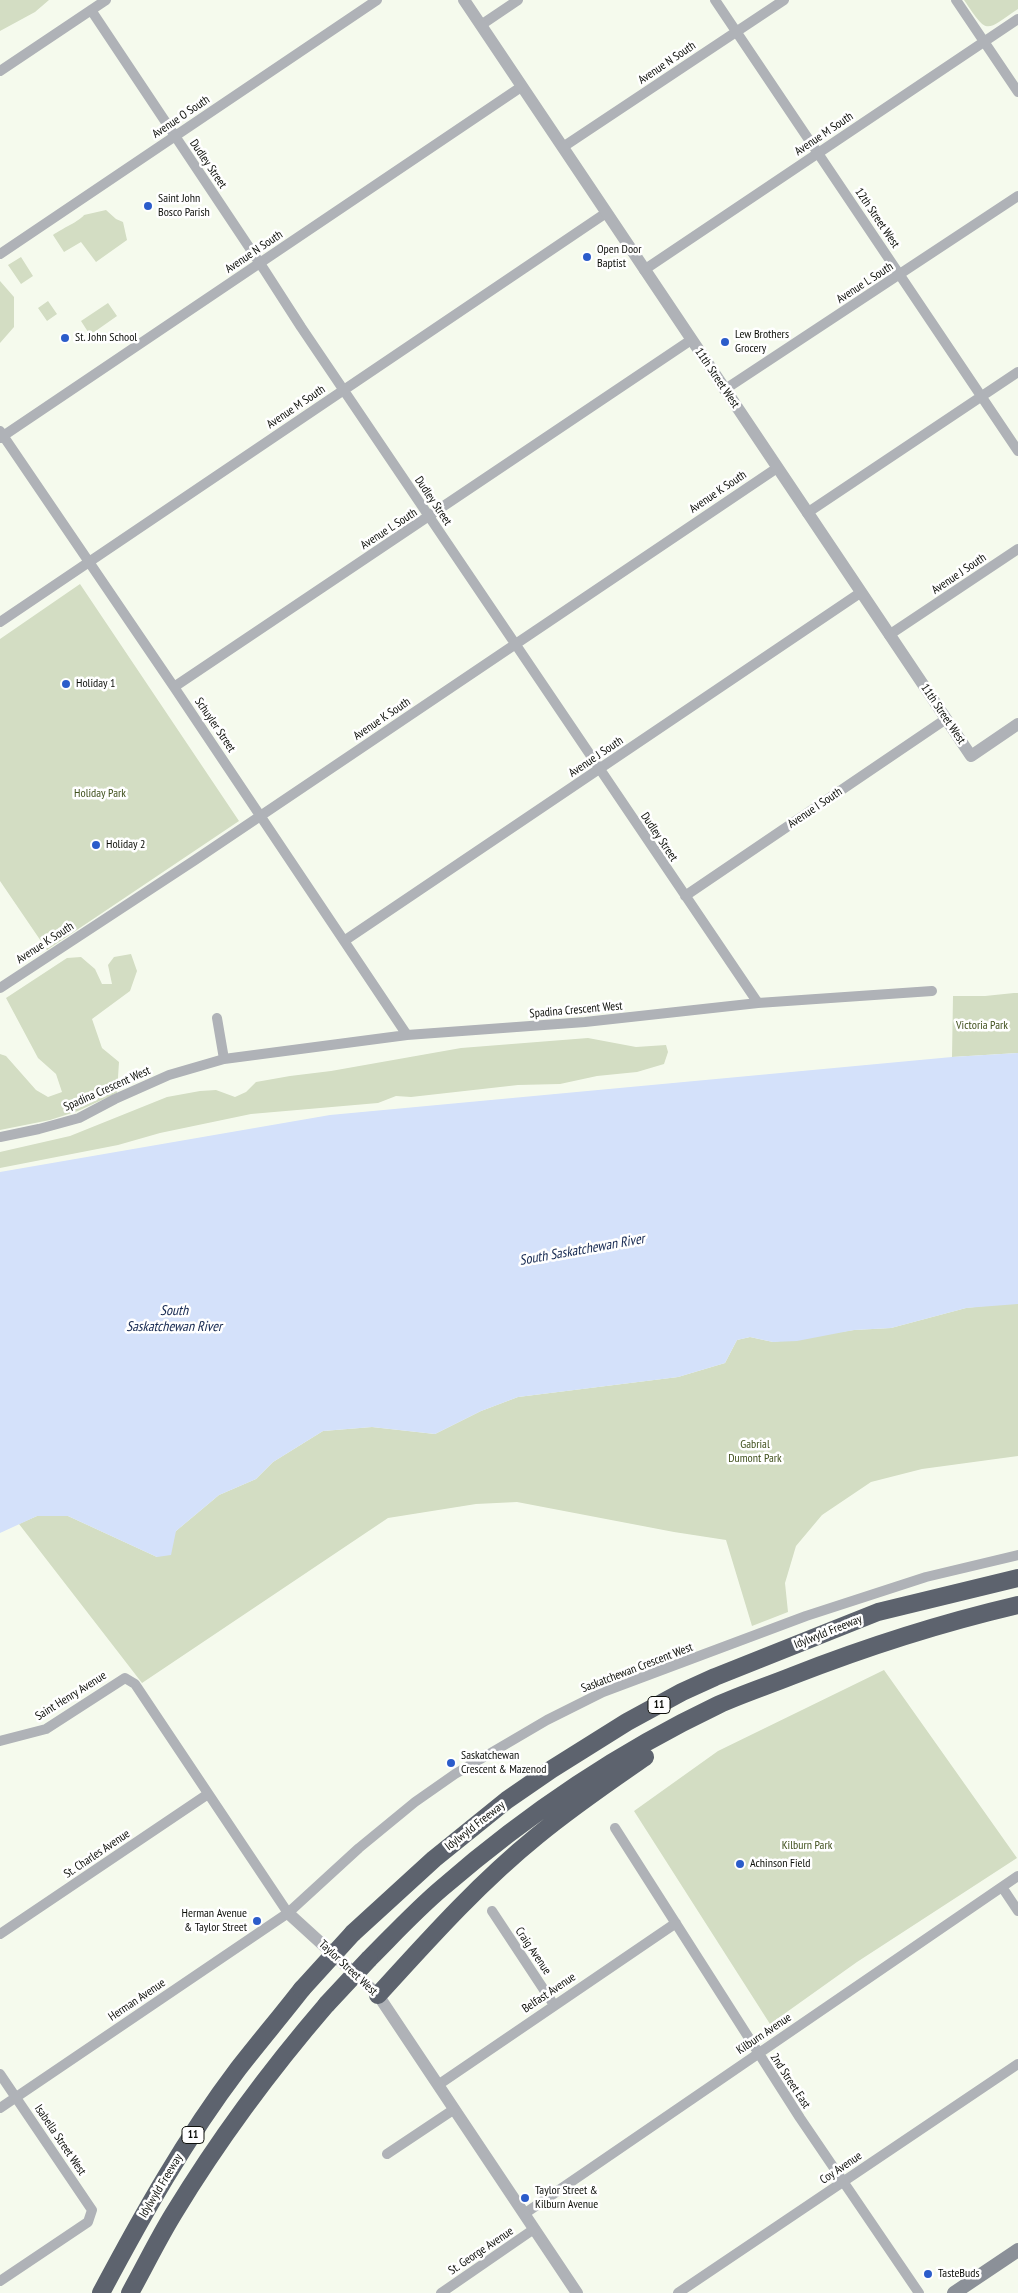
<!DOCTYPE html>
<html>
<head>
<meta charset="utf-8">
<style>
	body { margin:0 }
	canvas { display:block; background:#f5faed }
</style>
</head>
<body>
<canvas width="1018" height="2293"></canvas>
<script>
const g = document.querySelector('canvas').getContext('2d');
g.lineJoin = 'round';
function fill(path, color) { g.fillStyle = color; g.fill(path, 'evenodd'); }
function stroke(path, color, width, dash) { g.strokeStyle = color; g.lineWidth = width; g.lineCap = dash ? 'butt' : 'round'; g.setLineDash(dash || []); g.stroke(path); }
function drawText(font, color, halo, rows, align = 'center') {
  g.font = font + ' "PT Sans Narrow",sans-serif'; g.lineWidth = 5; g.setLineDash([]); g.textBaseline = 'middle'; g.strokeStyle = halo; g.fillStyle = color; for (const [text, x, y, turn = 0] of rows) {
    g.save(); g.translate(x, y); g.rotate((+turn || 0) * Math.PI / 180); g.textAlign = isNaN(turn) ? turn : align; if (halo) g.strokeText(text, 0, 0); g.fillText(text, 0, 0); g.restore();
  }
}
fill(new Path2D(`
	M 0,0 L 49,0 L 35,12 L 0,31 Z
	M 964,0 L 1018,0 L 1018,9 C 984,32 988,35 964,0 Z
	M 106,210 L 116,219 L 123,222 L 127,240 L 96,262 L 81,242 L 64,252 L 53,235 C 61,229 80,221 84,215 Z
	M 21,257 L 33,276 L 21,284 L 8,265 Z
	M 0,281 L 14,297 L 14,327 L 0,343 Z
	M 48,301 L 57,314 L 47,321 L 38,308 Z
	M 108,303 L 117,316 L 90,335 L 81,321 Z
	M 80,584 L 239,821 L 47,950 L 0,881 L 0,639 Z
	M 131,954 L 137,971 L 130,991 L 92,1019 L 102,1048 L 119,1062 L 117,1093 L 78,1111 L 50,1120 L 0,1130 L 0,1054 L 6,1056 L 36,1090 L 48,1097 L 62,1092 L 56,1074 L 38,1058 L 6,998 L 67,958 L 81,957 L 95,969 L 102,984 L 112,984 L 108,965 L 114,957 Z
	M 1014,993 L 1018,993 L 1018,1053 L 952,1057 L 953,996 L 985,996 Z
	M 588,1038 L 636,1047 L 666,1045 L 668,1052 L 664,1064 L 637,1072 L 597,1076 L 560,1084 L 518,1085 L 411,1097 L 396,1096 L 378,1103 L 251,1114 L 160,1133 L 118,1145 L 0,1168 L 0,1152 L 70,1136 L 167,1097 L 200,1091 L 216,1090 L 235,1097 L 246,1092 L 256,1082 L 290,1076 L 331,1071 L 461,1048 Z
	M 1010,1303 L 1018,1304 L 1018,1456 L 922,1469 L 871,1482 L 822,1515 L 796,1546 L 785,1583 L 788,1612 L 752,1626 L 726,1540 L 674,1532 L 517,1502 L 476,1504 L 388,1518 L 142,1683 L 19,1524 L 37,1516 L 68,1516 L 157,1557 L 176,1531 L 219,1495 L 256,1479 L 273,1462 L 323,1431 L 372,1427 L 435,1434 L 481,1411 L 518,1397 L 678,1377 L 725,1363 L 737,1340 L 750,1337 L 773,1342 L 854,1330 L 891,1328 L 966,1308 Z
	M 884,1670 L 1017,1858 L 857,1962 L 770,2024 L 634,1811 L 718,1751 Z`), '#d3ddc3');
fill(new Path2D(`
	M 1018,1053 L 1018,1304 L 966,1308 L 891,1328 L 854,1330 L 797,1341 L 773,1342 L 750,1337 L 737,1340 L 725,1363 L 678,1377 L 518,1397 L 481,1411 L 435,1434 L 372,1427 L 323,1431 L 273,1462 L 256,1479 L 219,1495 L 176,1531 L 171,1555 L 157,1557 L 68,1516 L 37,1516 L 0,1533 L 0,1172 L 330,1115 L 952,1057 Z`), '#d4e1fa');
stroke(new Path2D(`
	M 715,0 L 1018,451
	M 956,0 L 1018,92
	M 91,10 L 265,271 L 301,327 L 758,1003
	M 481,25 L 518,0
	M 0,71 L 106,0
	M 563,147 L 784,0
	M 0,254 L 377,0
	M 644,270 L 1018,19
	M 724,390 L 1018,196
	M 0,431 L 174,687 L 407,1035
	M 0,438 L 521,87
	M 807,513 L 1018,372
	M 0,622 L 606,213
	M 889,635 L 1018,549
	M 174,687 L 691,340
	M 685,896 L 946,719
	M 344,941 L 860,593
	M 0,988 L 195,860 L 777,468
	M 217,1018 L 224,1059
	M 0,1137 L 39,1129 L 79,1118 L 115,1099 L 169,1075 L 224,1059 L 407,1035 L 585,1022 L 758,1003 L 932,991
	M 0,1741 L 46,1729 L 125,1678 L 135,1684 L 288,1913
	M 615,1828 L 800,2118 L 919,2293
	M 1002,1887 L 1018,1911
	M 492,1911 L 554,2005
	M 0,1934 L 208,1794
	M 0,2074 L 92,2210 L 88,2222 L 0,2281
	M 438,2085 L 676,1923
	M 0,2108 L 288,1913 L 359,1848 L 415,1802 L 455,1774 L 547,1720 L 603,1692 L 806,1616 L 926,1577 L 1018,1555
	M 387,2154 L 453,2110
	M 524,2214 L 1018,1876
	M 441,2293 L 534,2229
	M 678,2293 L 1018,2064`), '#afb2b7', 10);
stroke(new Path2D(`
	M 464,0 L 971,756 L 1018,724
	M 288,1913 L 378,1995 L 577,2293`), '#afb2b7', 12);
stroke(new Path2D(`
	M 954,2293 L 1018,2250`), '#8b9098', 14);
stroke(new Path2D(`
	M 353,1933 L 434,1859 L 507,1800 L 552,1769 L 627,1722 L 682,1692 L 715,1677 L 878,1612 L 1018,1578
	M 369,1959 C 393,1935 416,1910 442,1888 C 525,1816 619,1752 718,1705 C 742,1694 767,1686 792,1676 C 866,1647 941,1623 1018,1605
	M 378,1995 C 429,1939 479,1883 537,1836 C 572,1807 609,1782 645,1757
	M 101,2293 C 142,2216 185,2139 238,2069 C 259,2042 281,2016 302,1989
	M 130,2293 C 145,2266 158,2239 174,2213 C 219,2139 271,2069 327,2004`), '#5d636e', 18);
stroke(new Path2D(`
	M 302,1989 L 353,1933
	M 327,2004 L 369,1959`), '#5d636e', 18);
for (const [x, y, r, color] of [
	[148,206,5,"#2b5cca"],
	[587,257,5,"#2b5cca"],
	[65,338,5,"#2b5cca"],
	[725,342,5,"#2b5cca"],
	[66,684,5,"#2b5cca"],
	[96,845,5,"#2b5cca"],
	[451,1763,5,"#2b5cca"],
	[740,1864,5,"#2b5cca"],
	[257,1921,5,"#2b5cca"],
	[525,2198,5,"#2b5cca"],
	[928,2274,5,"#2b5cca"]
]) { const dot = new Path2D(); dot.arc(x, y, r, 0, 2 * Math.PI); g.fillStyle = color; g.fill(dot); stroke(dot, '#fff', 2); }
for (const [x, y, w] of [
	[659,1705,22],
	[193,2135,22]
]) { const box = new Path2D(); box.roundRect(x - w / 2, y - 8.5, w, 17, 4); g.fillStyle = '#fff'; g.fill(box); stroke(box, '#0e100b', 1); }
drawText('bold 11px', '#0e100b', null, [
	["11",659,1705],
	["11",193,2135]
]);
drawText('12px', '#0e100b', '#fff', [
	["Avenue N South",667,63,-34],
	["Avenue O South",181,117,-34],
	["Avenue M South",824,134,-34],
	["Dudley Street",208,164,56],
	["12th Street West",877,218,56],
	["Avenue N South",254,252,-34],
	["Avenue L South",865,283,-33],
	["11th Street West",717,378,56],
	["Avenue M South",296,407,-34],
	["Avenue K South",718,492,-34],
	["Dudley Street",433,501,56],
	["Avenue L South",389,529,-33],
	["Avenue J South",959,574,-34],
	["11th Street West",943,714,56],
	["Avenue K South",382,719,-34],
	["Schuyler Street",215,725,56],
	["Avenue J South",596,757,-34],
	["Avenue I South",815,808,-34],
	["Dudley Street",659,837,56],
	["Avenue K South",45,943,-33],
	["Spadina Crescent West",576,1010,-5],
	["Spadina Crescent West",107,1089,-24],
	["Idylwyld Freeway",828,1632,-22],
	["Saskatchewan Crescent West",637,1668,-21],
	["Saint Henry Avenue",71,1696,-32],
	["Idylwyld Freeway",475,1826,-38],
	["St. Charles Avenue",97,1854,-34],
	["Craig Avenue",533,1951,56],
	["Taylor Street West",348,1968,43],
	["Belfast Avenue",549,1993,-34],
	["Herman Avenue",137,2000,-34],
	["Kilburn Avenue",764,2034,-34],
	["2nd Street East",790,2081,57],
	["Isabella Street West",60,2140,56],
	["Coy Avenue",841,2168,-34],
	["Idylwyld Freeway",161,2186,-59],
	["St. George Avenue",481,2251,-34]
]);
drawText('12px', '#0e100b', '#fff', [
	["Saint John",158,199],
	["Bosco Parish",158,213],
	["Open Door",597,250],
	["Baptist",597,264],
	["Lew Brothers",735,335],
	["Grocery",735,349],
	["St. John School",75,338],
	["Holiday 1",76,684],
	["Holiday 2",106,845],
	["Saskatchewan",461,1756],
	["Crescent & Mazenod",461,1770],
	["Achinson Field",750,1864],
	["Herman Avenue",247,1914,"right"],
	["& Taylor Street",247,1928,"right"],
	["Taylor Street &",535,2191],
	["Kilburn Avenue",535,2205],
	["TasteBuds",938,2274]
], 'left');
drawText('12px', '#42521f', '#fff', [
	["Holiday Park",100,794],
	["Victoria Park",982,1026],
	["Gabrial",755,1445],
	["Dumont Park",755,1459],
	["Kilburn Park",807,1846]
]);
drawText('italic 14px', '#152850', '#fff', [
	["South Saskatchewan River",582,1250,-10],
	["South",174,1311],
	["Saskatchewan River",174,1327]
]);
</script>
</body>
</html>
